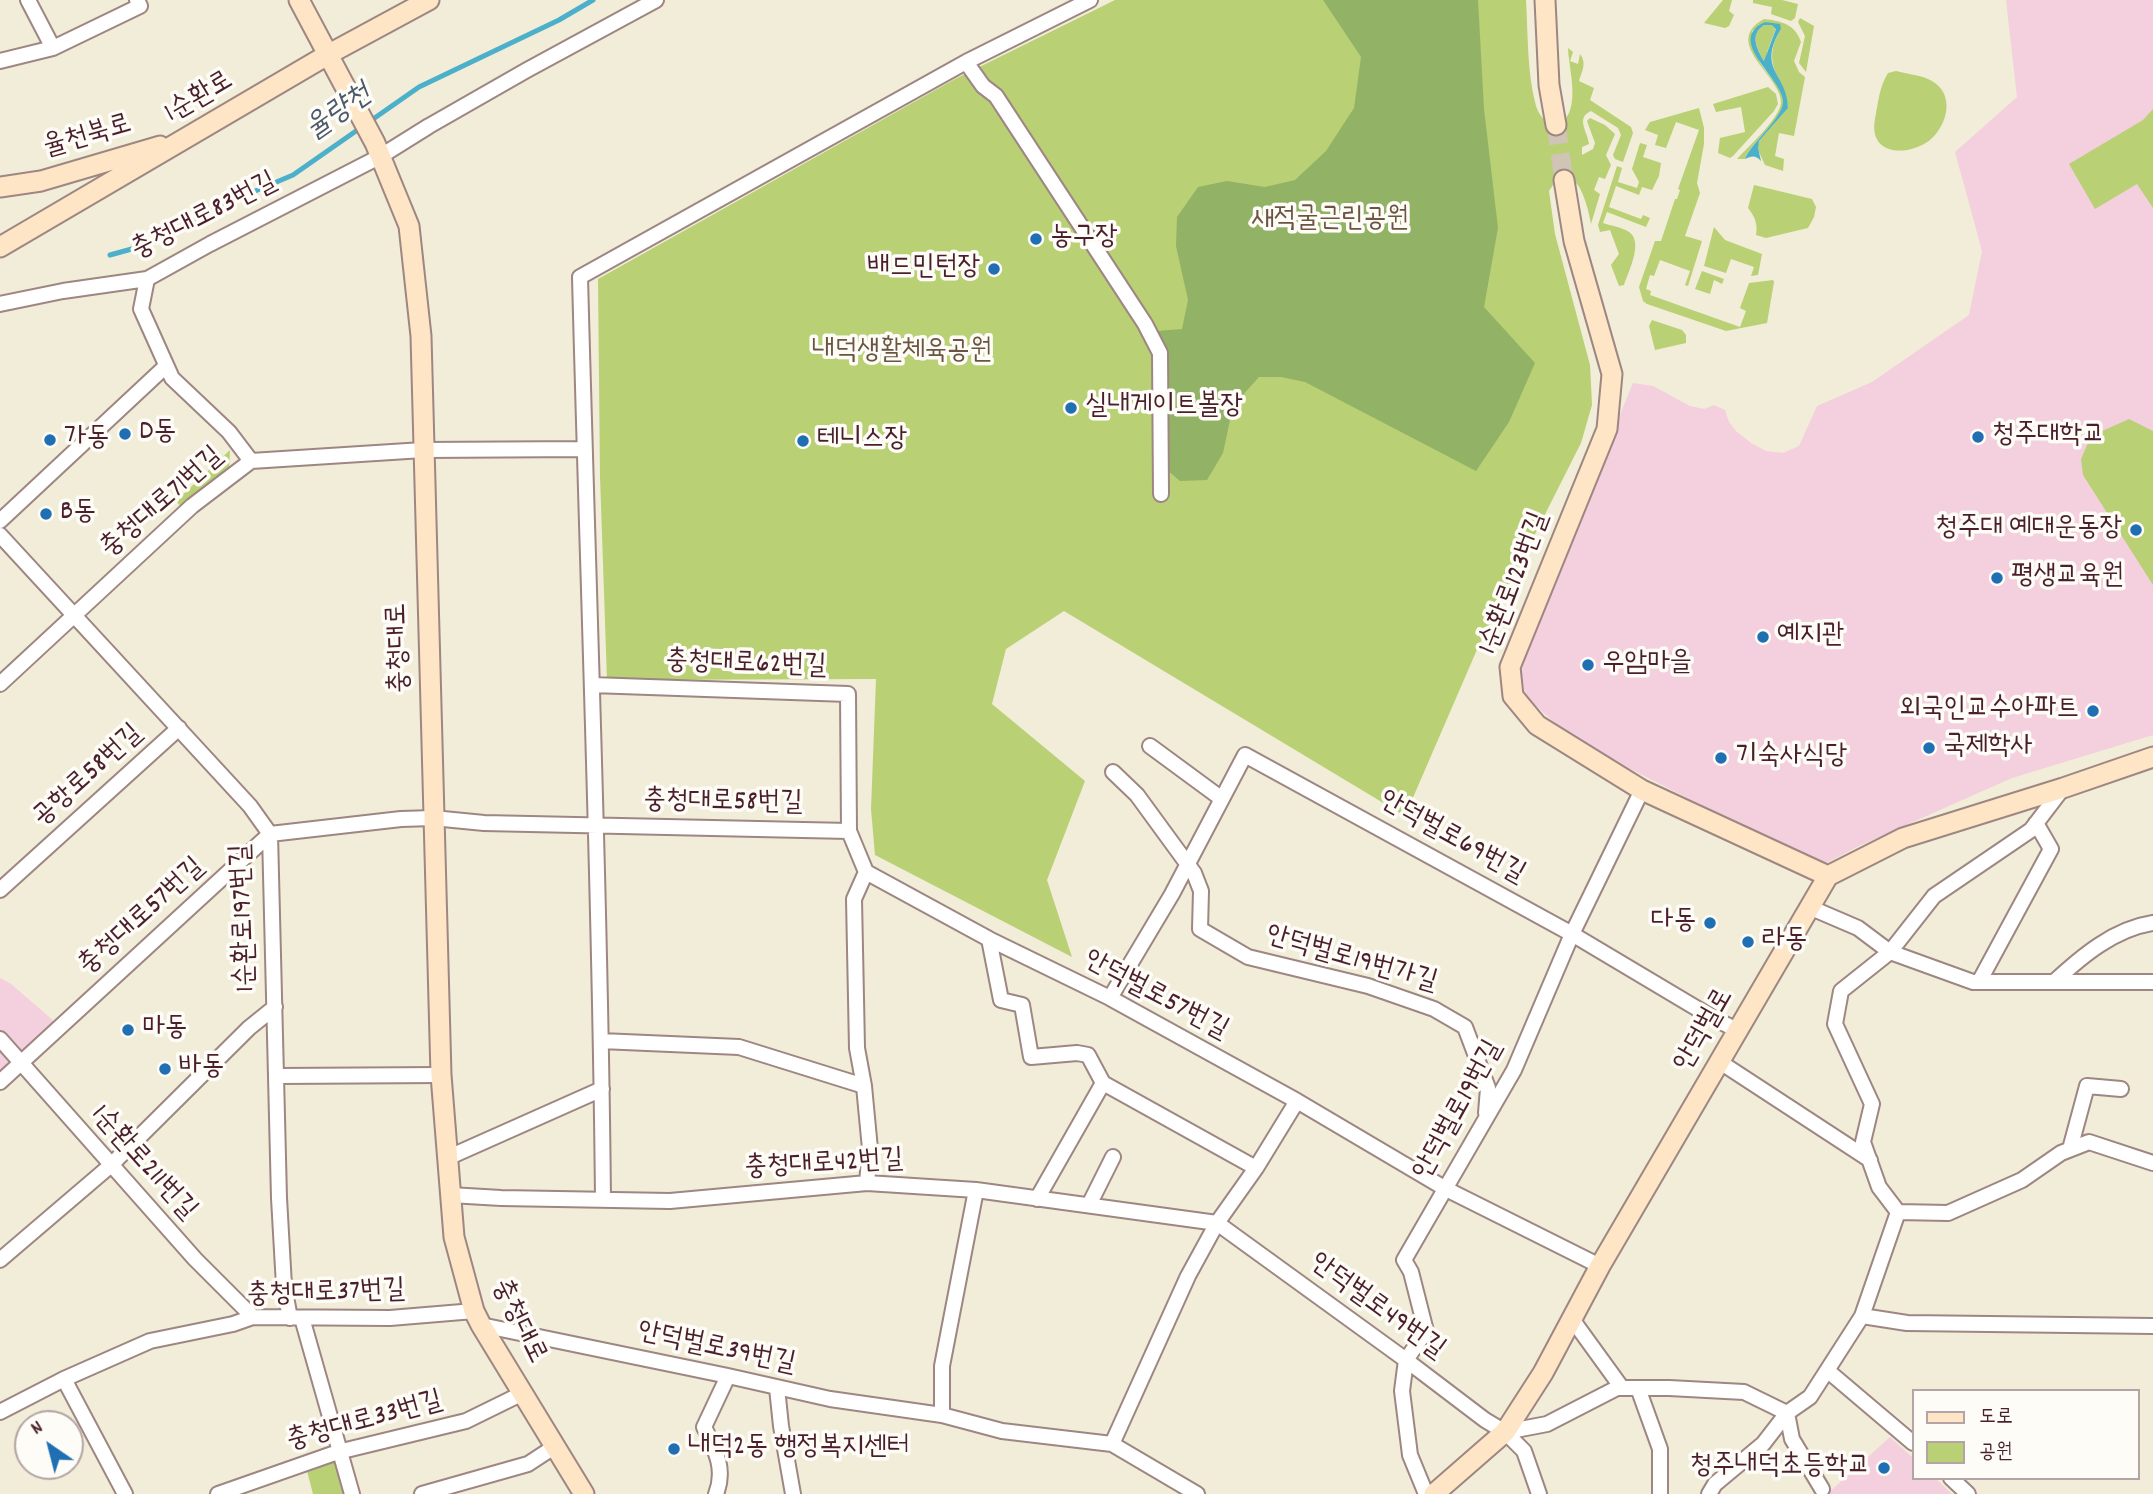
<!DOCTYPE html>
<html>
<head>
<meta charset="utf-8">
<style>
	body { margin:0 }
	#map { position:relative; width:2153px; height:1494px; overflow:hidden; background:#f1edd8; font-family:Dekko,"Poor Story",sans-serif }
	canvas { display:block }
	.legend { position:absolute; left:1912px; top:1389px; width:228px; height:91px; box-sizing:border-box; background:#fdfcf7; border:2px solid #b5a4a5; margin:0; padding:9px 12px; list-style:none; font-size:21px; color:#4a1f2b }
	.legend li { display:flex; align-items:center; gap:14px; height:35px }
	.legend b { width:35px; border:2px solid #b5a4a5 }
	.north { position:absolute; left:14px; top:1410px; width:70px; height:70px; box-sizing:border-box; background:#fdfcf7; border:2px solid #b5a4a5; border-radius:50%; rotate:325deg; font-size:19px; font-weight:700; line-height:28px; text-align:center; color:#4a1f2b }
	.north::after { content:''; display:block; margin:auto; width:24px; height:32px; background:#1f6fb2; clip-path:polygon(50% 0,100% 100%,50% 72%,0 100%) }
</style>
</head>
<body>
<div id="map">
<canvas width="2153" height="1494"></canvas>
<ul class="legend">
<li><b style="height:9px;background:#fde5c5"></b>도로</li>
<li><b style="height:19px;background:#b9d075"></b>공원</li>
</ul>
<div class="north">N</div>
</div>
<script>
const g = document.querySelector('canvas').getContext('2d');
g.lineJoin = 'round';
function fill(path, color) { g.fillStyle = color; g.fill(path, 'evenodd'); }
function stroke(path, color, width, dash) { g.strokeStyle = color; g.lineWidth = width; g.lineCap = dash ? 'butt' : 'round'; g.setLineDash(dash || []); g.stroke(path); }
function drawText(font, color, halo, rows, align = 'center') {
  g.font = font + ' Dekko,"Poor Story",sans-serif'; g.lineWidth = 7; g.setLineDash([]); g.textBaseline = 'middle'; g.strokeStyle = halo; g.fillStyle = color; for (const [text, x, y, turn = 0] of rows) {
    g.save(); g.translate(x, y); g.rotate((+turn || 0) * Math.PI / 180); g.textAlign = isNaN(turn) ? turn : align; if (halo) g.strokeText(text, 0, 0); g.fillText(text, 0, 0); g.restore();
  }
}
fill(new Path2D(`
	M 2006,0 L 2153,0 L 2153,735 L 2012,778 L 1859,846 L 1821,866 L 1603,755 L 1556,724 L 1525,696 L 1520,666 L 1534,624 L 1633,383 L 1653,386 L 1690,406 L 1704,409 L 1714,405 L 1725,410 L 1729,422 L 1736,431 L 1751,443 L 1766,451 L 1783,453 L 1799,446 L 1817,406 L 1872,382 L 1969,315 L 1982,251 L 1955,152 L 2017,97 Z
	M 0,978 L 11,984 L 55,1022 L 0,1072 Z
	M 1890,1437 L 1913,1458 L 1913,1478 L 1935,1478 L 1952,1494 L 1827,1494 Z`), '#f4cfde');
fill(new Path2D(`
	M 1115,0 L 1526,0 C 1528,34 1527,73 1536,106 C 1539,115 1545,122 1553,127 C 1584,117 1569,73 1568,48 L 1573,52 L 1570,61 L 1578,64 L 1580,54 C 1587,63 1582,71 1579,81 L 1594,88 L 1590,100 L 1631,127 L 1633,133 L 1623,162 L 1615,159 L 1613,155 L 1621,135 L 1618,128 L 1591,111 C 1575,118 1588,132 1589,144 L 1582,147 L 1582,155 L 1593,149 L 1595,143 L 1587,121 L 1590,118 L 1605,125 L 1615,134 L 1606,155 L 1611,165 L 1605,179 L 1599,177 L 1594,190 L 1600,194 L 1591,224 C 1589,212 1582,181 1569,178 C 1567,178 1559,179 1557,179 L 1549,191 L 1555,234 L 1590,365 L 1592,405 L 1581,443 L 1479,645 L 1405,816 L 1064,611 L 1006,649 L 992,704 L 1085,781 L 1047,880 L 1072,957 L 875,855 L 871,809 L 876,679 L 607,680 L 600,476 L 598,279 L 955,79 Z
	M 1723,0 L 1732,0 L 1729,11 L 1734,15 L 1729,26 L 1725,28 L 1704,23 Z
	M 1753,0 L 1782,0 L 1798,4 L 1795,18 L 1791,21 L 1771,14 L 1772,7 L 1753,3 Z
	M 1800,18 L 1814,26 L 1806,72 L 1799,63 L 1805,36 L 1798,22 Z
	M 1764,19 C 1781,21 1795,24 1801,42 L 1794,61 L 1799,72 L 1805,77 L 1794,136 L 1779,133 L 1775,156 L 1784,159 L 1783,171 L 1765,165 L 1757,148 L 1759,141 L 1788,108 C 1782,76 1760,63 1781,29 L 1765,22 L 1752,31 C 1754,40 1755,50 1758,58 C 1764,75 1792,91 1781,111 C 1773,129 1753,139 1745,159 L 1737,159 C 1749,146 1779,119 1781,103 C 1783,77 1720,43 1764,19 Z
	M 1764,25 L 1772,25 L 1776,28 L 1767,52 L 1766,60 L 1764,61 C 1757,48 1749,35 1764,25 Z
	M 1896,71 C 1907,74 1922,75 1932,81 C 1955,94 1948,125 1930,140 C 1908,157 1868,156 1875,119 C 1878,104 1879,87 1888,73 Z
	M 1768,87 L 1776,94 L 1778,104 L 1774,111 L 1733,156 L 1730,158 L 1718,153 L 1720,138 L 1745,132 L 1741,107 L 1716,112 L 1713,104 Z
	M 1699,108 L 1704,128 L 1704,144 L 1697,183 L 1700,193 L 1685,236 L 1702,241 L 1688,286 L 1685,285 L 1690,271 L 1660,260 L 1654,276 L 1650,275 L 1646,289 L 1651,291 L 1650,295 L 1740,327 L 1746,311 L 1740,308 L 1749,283 L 1773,280 L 1774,282 L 1767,323 L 1726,331 L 1647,304 L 1643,301 L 1639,287 L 1655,241 L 1661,241 L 1675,199 L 1677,199 L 1680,190 L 1678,189 L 1699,130 L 1676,122 L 1666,148 L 1655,145 L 1658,135 L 1645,130 L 1650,122 Z
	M 2153,109 L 2153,208 L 2137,184 L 2095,209 L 2069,164 L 2143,120 Z
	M 1640,143 L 1647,145 L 1643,157 L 1661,163 L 1659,176 L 1652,190 L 1642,187 L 1639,195 L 1616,186 L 1609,207 L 1641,219 L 1643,215 L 1650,218 L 1646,227 L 1607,212 L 1603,223 C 1611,226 1622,227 1629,232 C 1644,242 1628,272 1624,285 L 1619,286 L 1611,265 L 1619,254 L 1610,230 L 1600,232 L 1598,225 L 1617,166 L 1622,168 L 1618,182 L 1637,188 L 1639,182 L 1632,169 Z
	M 1754,185 L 1812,199 L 1816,207 L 1814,217 L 1808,228 L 1766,238 L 1756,235 C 1758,224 1755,217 1748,208 Z
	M 1714,227 L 1725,240 L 1762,254 L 1758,275 L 1751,276 L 1754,267 L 1731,259 L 1726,273 L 1704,266 Z
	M 1702,271 L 1724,279 L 1722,284 L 1714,280 L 1710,294 L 1695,289 Z
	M 1652,320 L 1682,330 L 1686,335 L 1686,343 L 1655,350 L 1649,326 Z
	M 2129,419 L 2153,431 L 2153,585 L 2083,475 L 2081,459 L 2091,436 Z
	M 230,450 L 229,470 L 183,509 L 176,501 Z
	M 335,1457 L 345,1494 L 313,1494 L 306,1467 Z`), '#b9d075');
fill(new Path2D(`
	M 1323,0 L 1478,0 L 1484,109 L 1498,228 L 1484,307 L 1535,363 L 1509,422 L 1476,471 L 1305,382 L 1281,377 L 1259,377 L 1233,406 L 1223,453 L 1207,480 L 1180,481 L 1166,469 L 1159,460 L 1157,331 L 1182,329 L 1188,300 L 1176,246 L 1177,217 L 1198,187 L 1227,181 L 1265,187 L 1295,180 L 1326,151 L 1354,108 L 1361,57 Z`), '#92b266');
fill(new Path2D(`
	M 1765,22 L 1780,24 L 1781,29 C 1756,70 1788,74 1788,108 L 1759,141 L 1758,148 L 1761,161 C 1755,155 1752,156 1745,159 C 1752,141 1785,117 1783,100 C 1781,77 1725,40 1765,22 ZM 1764,25 L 1772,25 L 1776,29 L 1764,61 C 1757,49 1749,35 1764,25 Z`), '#4cb0cb');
stroke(new Path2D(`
	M 110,255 L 146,245 L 234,200 L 293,175 L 419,87 L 559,20 L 593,0`), '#4cb0cb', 5);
stroke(new Path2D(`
	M 1556,125 L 1564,180`), '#d0c4b5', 19, [19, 10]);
const street = new Path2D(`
	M 28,0 L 53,48
	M 0,61 L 53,48 L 140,6 L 137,0
	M 966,62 L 1090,0
	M 147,279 L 141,309 L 172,378 L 229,432 L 251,461
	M 0,304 L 63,291 L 147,279 L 210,244 L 381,156 L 429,126 L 527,70 L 656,0
	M 0,521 L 166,366
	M 0,535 L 250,806 L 270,834 L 279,1198 L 284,1286 L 290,1318
	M 0,684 L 192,506 L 251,461 L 423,450 L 584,449
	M 592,685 L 848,694 L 849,831 L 866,872 L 854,899 L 857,1048 L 864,1086 L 870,1149 L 867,1183
	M 1150,746 L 1222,799
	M 1113,772 L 1137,795 L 1194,873 L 1201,891 L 1200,929 L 1248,957 L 1368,986 L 1434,1009 L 1465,1027 L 1488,1088 L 1486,1113
	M 866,872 L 989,939 L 1110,998 L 1297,1101 L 1446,1189 L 1600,1266
	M 0,890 L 179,728
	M 1809,907 L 1858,928 L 1890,952 L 1973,982 L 2153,982
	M 989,939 L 1001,1000 L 1022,1005 L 1031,1057 L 1077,1053 L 1088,1055 L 1103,1083 L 1256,1168
	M 1979,982 L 2051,849 L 2036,823
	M 2054,982 C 2082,956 2114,929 2153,923
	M 1110,998 L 1172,894 L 1245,755 L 1572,934 L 1713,1018 L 1739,1031
	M 0,1039 L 195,1259 L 253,1317
	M 601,1041 L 739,1047 L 864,1086
	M 1720,1062 L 1870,1160
	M 277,1076 L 441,1075
	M 0,1082 L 270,834 L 401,819 L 433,818 L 484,823 L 849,831
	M 2070,1149 L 2087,1086 L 2121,1089
	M 447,1158 L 602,1089
	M 450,1195 L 501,1198 L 670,1201 L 867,1183 L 976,1190 L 1217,1223 L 1406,1360 L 1485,1420 L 1505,1432 L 1524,1451 L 1539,1494
	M 603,1199 C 600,892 588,585 580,277 L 966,62 L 983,86 L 996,96 L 1145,324 L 1160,353 L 1161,494
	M 1037,1199 L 1103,1083
	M 1089,1205 L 1113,1157
	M 1898,1212 L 1879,1187 L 1863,1142 L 1872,1104 L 1835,1024 L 1841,991 L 1890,952 L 1934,896 L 2031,830 L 2063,788
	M 1898,1212 L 1948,1213 L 2022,1180 L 2061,1153 L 2089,1142 L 2153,1163
	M 0,1260 L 110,1166 L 249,1028 L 275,1007
	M 1862,1316 L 1907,1323 L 2153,1326
	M 302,1318 L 352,1494
	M 1572,1319 L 1622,1388
	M 481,1325 L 728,1376 L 830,1399 L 942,1415 L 1002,1431 L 1112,1444 L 1197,1494
	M 1828,1371 L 1913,1443
	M 64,1379 L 125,1494
	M 777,1388 L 781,1426 L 793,1494
	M 1638,1388 L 1660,1449 L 1660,1494
	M 0,1412 L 64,1379 L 150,1341 L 233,1324 L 253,1317 L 390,1318 L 474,1311
	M 1787,1413 L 1792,1439 L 1822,1489
	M 942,1415 L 942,1366 L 976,1190
	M 1505,1432 L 1547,1424 L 1617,1388 L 1669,1388 L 1744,1392 L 1787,1413 L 1810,1397 L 1862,1316 L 1898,1212
	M 1112,1444 L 1188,1276 L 1217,1223 L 1256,1168 L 1297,1101
	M 1951,1478 L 1968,1494
	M 218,1494 L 338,1452 L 466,1421 L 521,1394
	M 422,1494 L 528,1464 L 554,1447
	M 716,1494 C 726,1469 715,1449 704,1427 L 728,1376
	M 1426,1494 L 1410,1455 L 1402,1391 L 1406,1360 L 1426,1331 L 1411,1272 L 1404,1260 L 1514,1070 L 1572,934 L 1642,790
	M 1709,1494 L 1715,1484 L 1763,1444 L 1787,1413`);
const secondary = new Path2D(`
	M 299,0 L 375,143 L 409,226 L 421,336 L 441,1075 L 454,1237 L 474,1311 L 481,1325 L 584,1494
	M 1545,0 L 1549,85 L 1556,125
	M 1564,180 L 1574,241 L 1612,374 L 1607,429 L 1510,667 L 1513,696 L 1537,725 L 1642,790 L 1828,876
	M 0,187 L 41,181 L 160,146
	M 0,247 L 329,54 L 429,0
	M 1434,1494 L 1505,1432 L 1543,1373 L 1600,1266 L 1828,876 L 1903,838 L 2063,788 L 2153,757`);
stroke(street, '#9e8682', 18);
stroke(secondary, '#9e8682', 23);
stroke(street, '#fff', 14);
stroke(secondary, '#fde5c5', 19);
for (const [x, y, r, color] of [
	[1036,239,7,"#1f6fb2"],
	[994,269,7,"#1f6fb2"],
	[1071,408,7,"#1f6fb2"],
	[125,434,7,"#1f6fb2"],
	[1978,437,7,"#1f6fb2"],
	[50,440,7,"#1f6fb2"],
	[803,441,7,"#1f6fb2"],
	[46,514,7,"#1f6fb2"],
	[2136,530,7,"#1f6fb2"],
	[1997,578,7,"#1f6fb2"],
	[1763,637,7,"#1f6fb2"],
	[1588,665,7,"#1f6fb2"],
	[2093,711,7,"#1f6fb2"],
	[1929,748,7,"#1f6fb2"],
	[1721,758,7,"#1f6fb2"],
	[1710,923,7,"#1f6fb2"],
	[1748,942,7,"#1f6fb2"],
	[128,1030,7,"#1f6fb2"],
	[165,1069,7,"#1f6fb2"],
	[674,1449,7,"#1f6fb2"],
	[1884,1468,7,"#1f6fb2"]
]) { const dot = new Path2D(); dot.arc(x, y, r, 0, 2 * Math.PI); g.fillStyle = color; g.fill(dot); stroke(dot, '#fdfcf7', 2.5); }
drawText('28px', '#4a1f2b', '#fdfcf7', [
	["1순환로",200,99,-31],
	["율천북로",88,138,-16],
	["충청대로83번길",205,218,-27],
	["충청대로71번길",163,504,-41],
	["1순환로123번길",1516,584,-69],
	["충청대로",401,648,-92],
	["충청대로62번길",746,666,2],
	["공항로58번길",89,777,-42],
	["충청대로58번길",723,804,1],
	["안덕벌로69번길",1451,839,29],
	["충청대로57번길",143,918,-42],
	["1순환로197번길",246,918,-92],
	["안덕벌로19번가길",1351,961,16],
	["안덕벌로57번길",1155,997,28],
	["안덕벌로",1706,1031,-60],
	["안덕벌로19번길",1460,1111,-61],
	["1순환로211번길",142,1164,48],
	["충청대로42번길",824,1166,-3],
	["충청대로37번길",326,1295,-2],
	["안덕벌로49번길",1376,1308,36],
	["충청대로",517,1322,64],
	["안덕벌로39번길",716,1350,12],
	["충청대로33번길",365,1423,-15]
]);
drawText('28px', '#6b5441', '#fdfcf7', [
	["새적굴근린공원",1330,221],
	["내덕생활체육공원",902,353]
]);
drawText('28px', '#4a1f2b', '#fdfcf7', [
	["농구장",1050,239],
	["배드민턴장",980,269,"right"],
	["실내게이트볼장",1085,408],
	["D동",139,434],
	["청주대학교",1992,437],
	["가동",64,440],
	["테니스장",817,441],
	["B동",60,514],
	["청주대 예대운동장",2122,530,"right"],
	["평생교육원",2011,578],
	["예지관",1777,637],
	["우암마을",1602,665],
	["외국인교수아파트",2079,711,"right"],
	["국제학사",1943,748],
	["기숙사식당",1735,758],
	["다동",1696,923,"right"],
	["라동",1762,942],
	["마동",142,1030],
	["바동",179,1069],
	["내덕2동 행정복지센터",688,1449],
	["청주내덕초등학교",1870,1468,"right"]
], 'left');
drawText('italic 30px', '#4b596b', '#fdfcf7', [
	["율량천",340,114,-35]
]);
</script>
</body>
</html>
